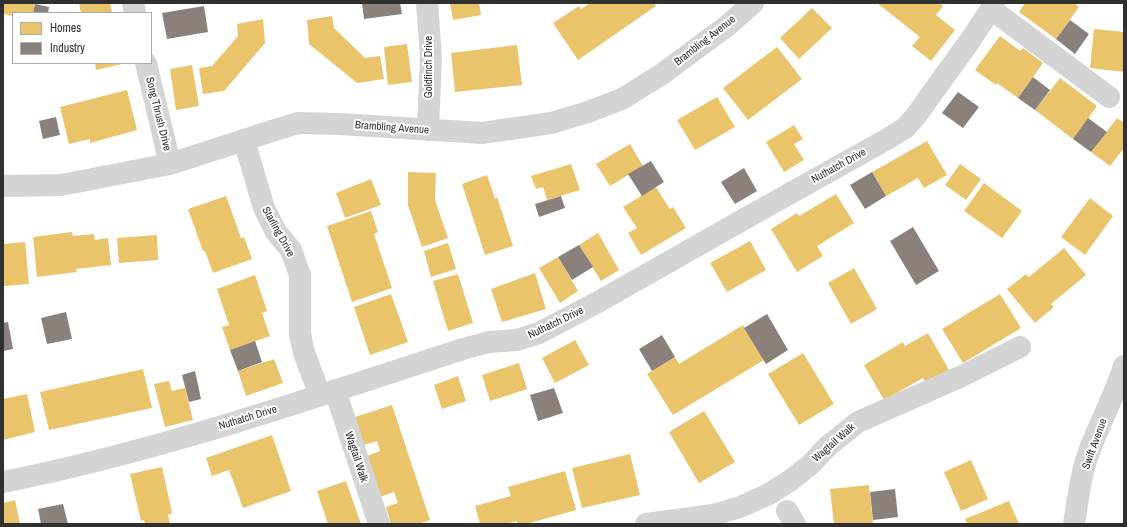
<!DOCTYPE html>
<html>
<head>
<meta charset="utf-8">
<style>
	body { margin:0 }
	#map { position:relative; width:1127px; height:527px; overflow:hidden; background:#fff; font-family:"Archivo Narrow",sans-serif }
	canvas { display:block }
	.frame { position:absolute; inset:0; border:4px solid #303030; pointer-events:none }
	.legend { position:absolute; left:12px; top:12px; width:140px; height:52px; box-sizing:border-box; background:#fff; border:1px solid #acacac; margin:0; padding:5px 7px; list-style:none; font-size:12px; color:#303030 }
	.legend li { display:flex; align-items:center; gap:8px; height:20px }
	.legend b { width:20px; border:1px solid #acacac }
</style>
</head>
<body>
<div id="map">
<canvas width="1127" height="527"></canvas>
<div class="frame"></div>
<ul class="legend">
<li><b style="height:11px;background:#e9c46a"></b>Homes</li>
<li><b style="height:11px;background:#8a817c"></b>Industry</li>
</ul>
</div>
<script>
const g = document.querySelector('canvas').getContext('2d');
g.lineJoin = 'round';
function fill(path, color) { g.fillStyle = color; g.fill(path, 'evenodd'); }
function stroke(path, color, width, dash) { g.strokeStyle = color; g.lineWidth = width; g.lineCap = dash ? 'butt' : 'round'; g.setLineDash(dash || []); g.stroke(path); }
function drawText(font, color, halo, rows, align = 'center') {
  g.font = font + ' "Archivo Narrow",sans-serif'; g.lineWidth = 4; g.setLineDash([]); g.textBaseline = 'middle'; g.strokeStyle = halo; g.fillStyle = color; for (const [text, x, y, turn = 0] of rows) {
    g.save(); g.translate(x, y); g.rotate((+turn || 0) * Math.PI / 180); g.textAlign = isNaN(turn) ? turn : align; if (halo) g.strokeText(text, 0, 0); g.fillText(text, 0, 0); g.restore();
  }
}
fill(new Path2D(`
	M 3,3 L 35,3 L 33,13 L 13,13 L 13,16 L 3,14 Z
	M 79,3 L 110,3 L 112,12 L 107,13 L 81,13 Z
	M 450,3 L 479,3 L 481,15 L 453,20 Z
	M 590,3 L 654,3 L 656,6 L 578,60 L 553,23 L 579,6 L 581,9 Z
	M 877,3 L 939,3 L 943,6 L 936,15 L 955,30 L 931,61 L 912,46 L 920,37 Z
	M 1025,3 L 1074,3 L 1079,7 L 1056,39 L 1019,12 Z
	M 812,8 L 832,28 L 799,59 L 780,38 Z
	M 332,16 L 334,28 L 365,58 L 380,56 L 384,79 L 357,83 L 309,44 L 307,20 Z
	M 263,19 L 265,43 L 224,91 L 203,94 L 199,68 L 212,66 L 238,36 L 237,24 Z
	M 1094,29 L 1124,32 L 1124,72 L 1090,68 Z
	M 1000,36 L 1020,51 L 1023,48 L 1043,63 L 1018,98 L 997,83 L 996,85 L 975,70 Z
	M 407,44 L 412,82 L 388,85 L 384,47 Z
	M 517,45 L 522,85 L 455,92 L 451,53 Z
	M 777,47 L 802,79 L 748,120 L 723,88 Z
	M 95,63 L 122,63 L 122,64 L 96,70 Z
	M 192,65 L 199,106 L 176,110 L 170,69 Z
	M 1060,78 L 1097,106 L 1073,139 L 1035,110 Z
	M 127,90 L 137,130 L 90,143 L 90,139 L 69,144 L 60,107 Z
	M 717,97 L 735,127 L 695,150 L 677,120 Z
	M 1117,118 L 1124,123 L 1124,148 L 1110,166 L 1091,152 Z
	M 794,125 L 803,139 L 794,144 L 804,160 L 784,172 L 766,142 Z
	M 927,141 L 947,175 L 924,188 L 918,178 L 886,196 L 872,172 Z
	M 630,144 L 643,166 L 610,186 L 596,164 Z
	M 571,164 L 580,190 L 547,200 L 543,187 L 536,189 L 531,176 Z
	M 960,164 L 981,179 L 966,200 L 945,185 Z
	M 408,172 L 436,173 L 435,200 L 448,238 L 422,247 L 408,205 Z
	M 487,175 L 495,199 L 497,197 L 513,246 L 485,255 L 462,184 Z
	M 371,179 L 381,205 L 345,218 L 336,193 Z
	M 984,183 L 1022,211 L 1002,238 L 964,211 Z
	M 656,187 L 670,209 L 673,207 L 686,228 L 641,255 L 628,233 L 637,228 L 623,207 Z
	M 836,194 L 854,223 L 817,246 L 823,256 L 797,272 L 771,229 L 797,213 L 799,216 Z
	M 226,196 L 241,238 L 244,237 L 252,259 L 213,273 L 205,251 L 203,251 L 188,209 Z
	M 1090,198 L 1113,216 L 1085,255 L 1061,237 Z
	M 371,211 L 378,232 L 374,234 L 392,288 L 352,302 L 327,226 Z
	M 72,232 L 73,236 L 94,234 L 95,240 L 108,238 L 111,265 L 76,269 L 77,272 L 37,277 L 33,237 Z
	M 598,233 L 619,270 L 601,281 L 579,245 Z
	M 157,235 L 158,260 L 119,263 L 117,238 Z
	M 750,241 L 766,270 L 727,292 L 710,263 Z
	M 25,242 L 29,284 L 4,286 L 3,244 Z
	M 448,243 L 456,269 L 431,277 L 424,251 Z
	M 1064,248 L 1086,275 L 1051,304 L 1054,307 L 1035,323 L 1007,289 L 1026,274 L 1029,277 Z
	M 558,257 L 578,291 L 560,303 L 539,268 Z
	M 854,268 L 877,309 L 851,324 L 828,283 Z
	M 535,273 L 546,309 L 502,322 L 491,289 Z
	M 458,274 L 473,323 L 448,331 L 433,281 Z
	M 255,275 L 267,311 L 262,313 L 270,336 L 230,350 L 222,327 L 229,325 L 217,289 Z
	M 391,294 L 408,342 L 370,355 L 354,307 Z
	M 1000,294 L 1021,328 L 963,363 L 942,329 Z
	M 743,325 L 764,360 L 673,415 L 647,374 L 675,357 L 679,364 Z
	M 928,333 L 949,370 L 926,383 L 923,378 L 884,400 L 864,365 L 903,342 L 905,346 Z
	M 575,340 L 589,365 L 555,383 L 542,358 Z
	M 803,353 L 834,404 L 799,425 L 768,374 Z
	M 274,359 L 283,383 L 246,396 L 238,371 Z
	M 519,363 L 527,389 L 490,401 L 482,375 Z
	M 143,369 L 152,408 L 49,430 L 40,392 Z
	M 458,376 L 466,401 L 442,409 L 434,385 Z
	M 169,381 L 172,391 L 185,388 L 193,420 L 165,427 L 154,384 Z
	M 27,394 L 35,432 L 3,440 L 3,399 Z
	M 392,405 L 430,520 L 418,524 L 391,524 L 386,507 L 398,503 L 394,492 L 380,497 L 367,456 L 380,451 L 377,441 L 364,445 L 355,417 Z
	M 704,411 L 735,462 L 699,483 L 669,432 Z
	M 272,435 L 291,491 L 243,508 L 229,470 L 212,476 L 206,458 Z
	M 630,454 L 640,495 L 582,508 L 572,468 Z
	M 971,460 L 988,499 L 961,511 L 944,472 Z
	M 162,467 L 172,513 L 168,515 L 170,524 L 145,524 L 144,520 L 141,521 L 130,474 Z
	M 565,471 L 576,510 L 526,524 L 518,524 L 517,521 L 506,524 L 480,524 L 475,506 L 511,496 L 508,487 Z
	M 346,481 L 361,524 L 328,524 L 317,491 Z
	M 869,485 L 873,524 L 834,524 L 830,489 Z
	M 15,500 L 20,524 L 3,524 L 3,503 Z
	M 1009,501 L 1019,524 L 967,524 L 965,519 Z`), '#e9c46a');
fill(new Path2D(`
	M 362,3 L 400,3 L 402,14 L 364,19 Z
	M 35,4 L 49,7 L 48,13 L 33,13 Z
	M 204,6 L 208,32 L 167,39 L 162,13 Z
	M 1070,20 L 1089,34 L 1075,54 L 1056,39 Z
	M 1033,77 L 1050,90 L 1035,110 L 1018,98 Z
	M 958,92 L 979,107 L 963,128 L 942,113 Z
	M 56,117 L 60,135 L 43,139 L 39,121 Z
	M 1088,118 L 1107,132 L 1091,152 L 1073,139 Z
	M 651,161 L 664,182 L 642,196 L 628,174 Z
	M 744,168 L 757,191 L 735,204 L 721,182 Z
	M 872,172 L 886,196 L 865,209 L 850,185 Z
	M 561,196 L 565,208 L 539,217 L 535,204 Z
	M 913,227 L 939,271 L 916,285 L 890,241 Z
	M 579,245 L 593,267 L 572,280 L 558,257 Z
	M 66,312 L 72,339 L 47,344 L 41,318 Z
	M 767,314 L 788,350 L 766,364 L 744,328 Z
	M 8,322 L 13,349 L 3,351 L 3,323 Z
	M 662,335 L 675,357 L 652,371 L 639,349 Z
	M 255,341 L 262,362 L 238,371 L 230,350 Z
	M 195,371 L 201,399 L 189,402 L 182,375 Z
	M 554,388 L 563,413 L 538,421 L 530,395 Z
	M 895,489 L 898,517 L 873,520 L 870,492 Z
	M 63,504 L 68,524 L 41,524 L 38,509 Z`), '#8a817c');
stroke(new Path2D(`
	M 133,3 L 135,13
	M 427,3 L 431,57 L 428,130
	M 991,9 L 1109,97
	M 146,63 L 170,164
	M 244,140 L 264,208 L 276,232 L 291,250 L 300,275 L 300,334 L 304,353 L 320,395
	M 3,186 L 61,185 L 170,164 L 272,131 L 298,123 L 340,124 L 482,133 L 551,123 L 588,112 L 622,99 L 662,74 L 727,26 L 753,3
	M 335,390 L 379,524
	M 3,482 C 160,451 311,398 463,349 L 489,342 L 517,340 L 539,333 L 598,302 L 748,217 L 889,138 L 905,128 L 915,117 L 969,42 L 991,9 L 994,3
	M 787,511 L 795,524
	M 646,524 L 713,515 L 740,507 L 769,494 L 791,480 L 811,464 L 828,446 L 858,422 L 960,377 L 1020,347
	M 1074,524 C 1078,499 1081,472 1090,449 C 1101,421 1115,394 1124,366`), '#d4d4d4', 22);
drawText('11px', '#303030', '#fff', [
	["Brambling Avenue",705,41,-38],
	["Goldfinch Drive",429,67,-90],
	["Song Thrush Drive",158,114,76],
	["Brambling Avenue",392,128,4],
	["Nuthatch Drive",839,166,-29],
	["Starling Drive",278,232,61],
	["Nuthatch Drive",556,323,-26],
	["Nuthatch Drive",248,418,-17],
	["Wagtail Walk",834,443,-41],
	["Swift Avenue",1095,444,-70],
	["Wagtail Walk",356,457,72]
]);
</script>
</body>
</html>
